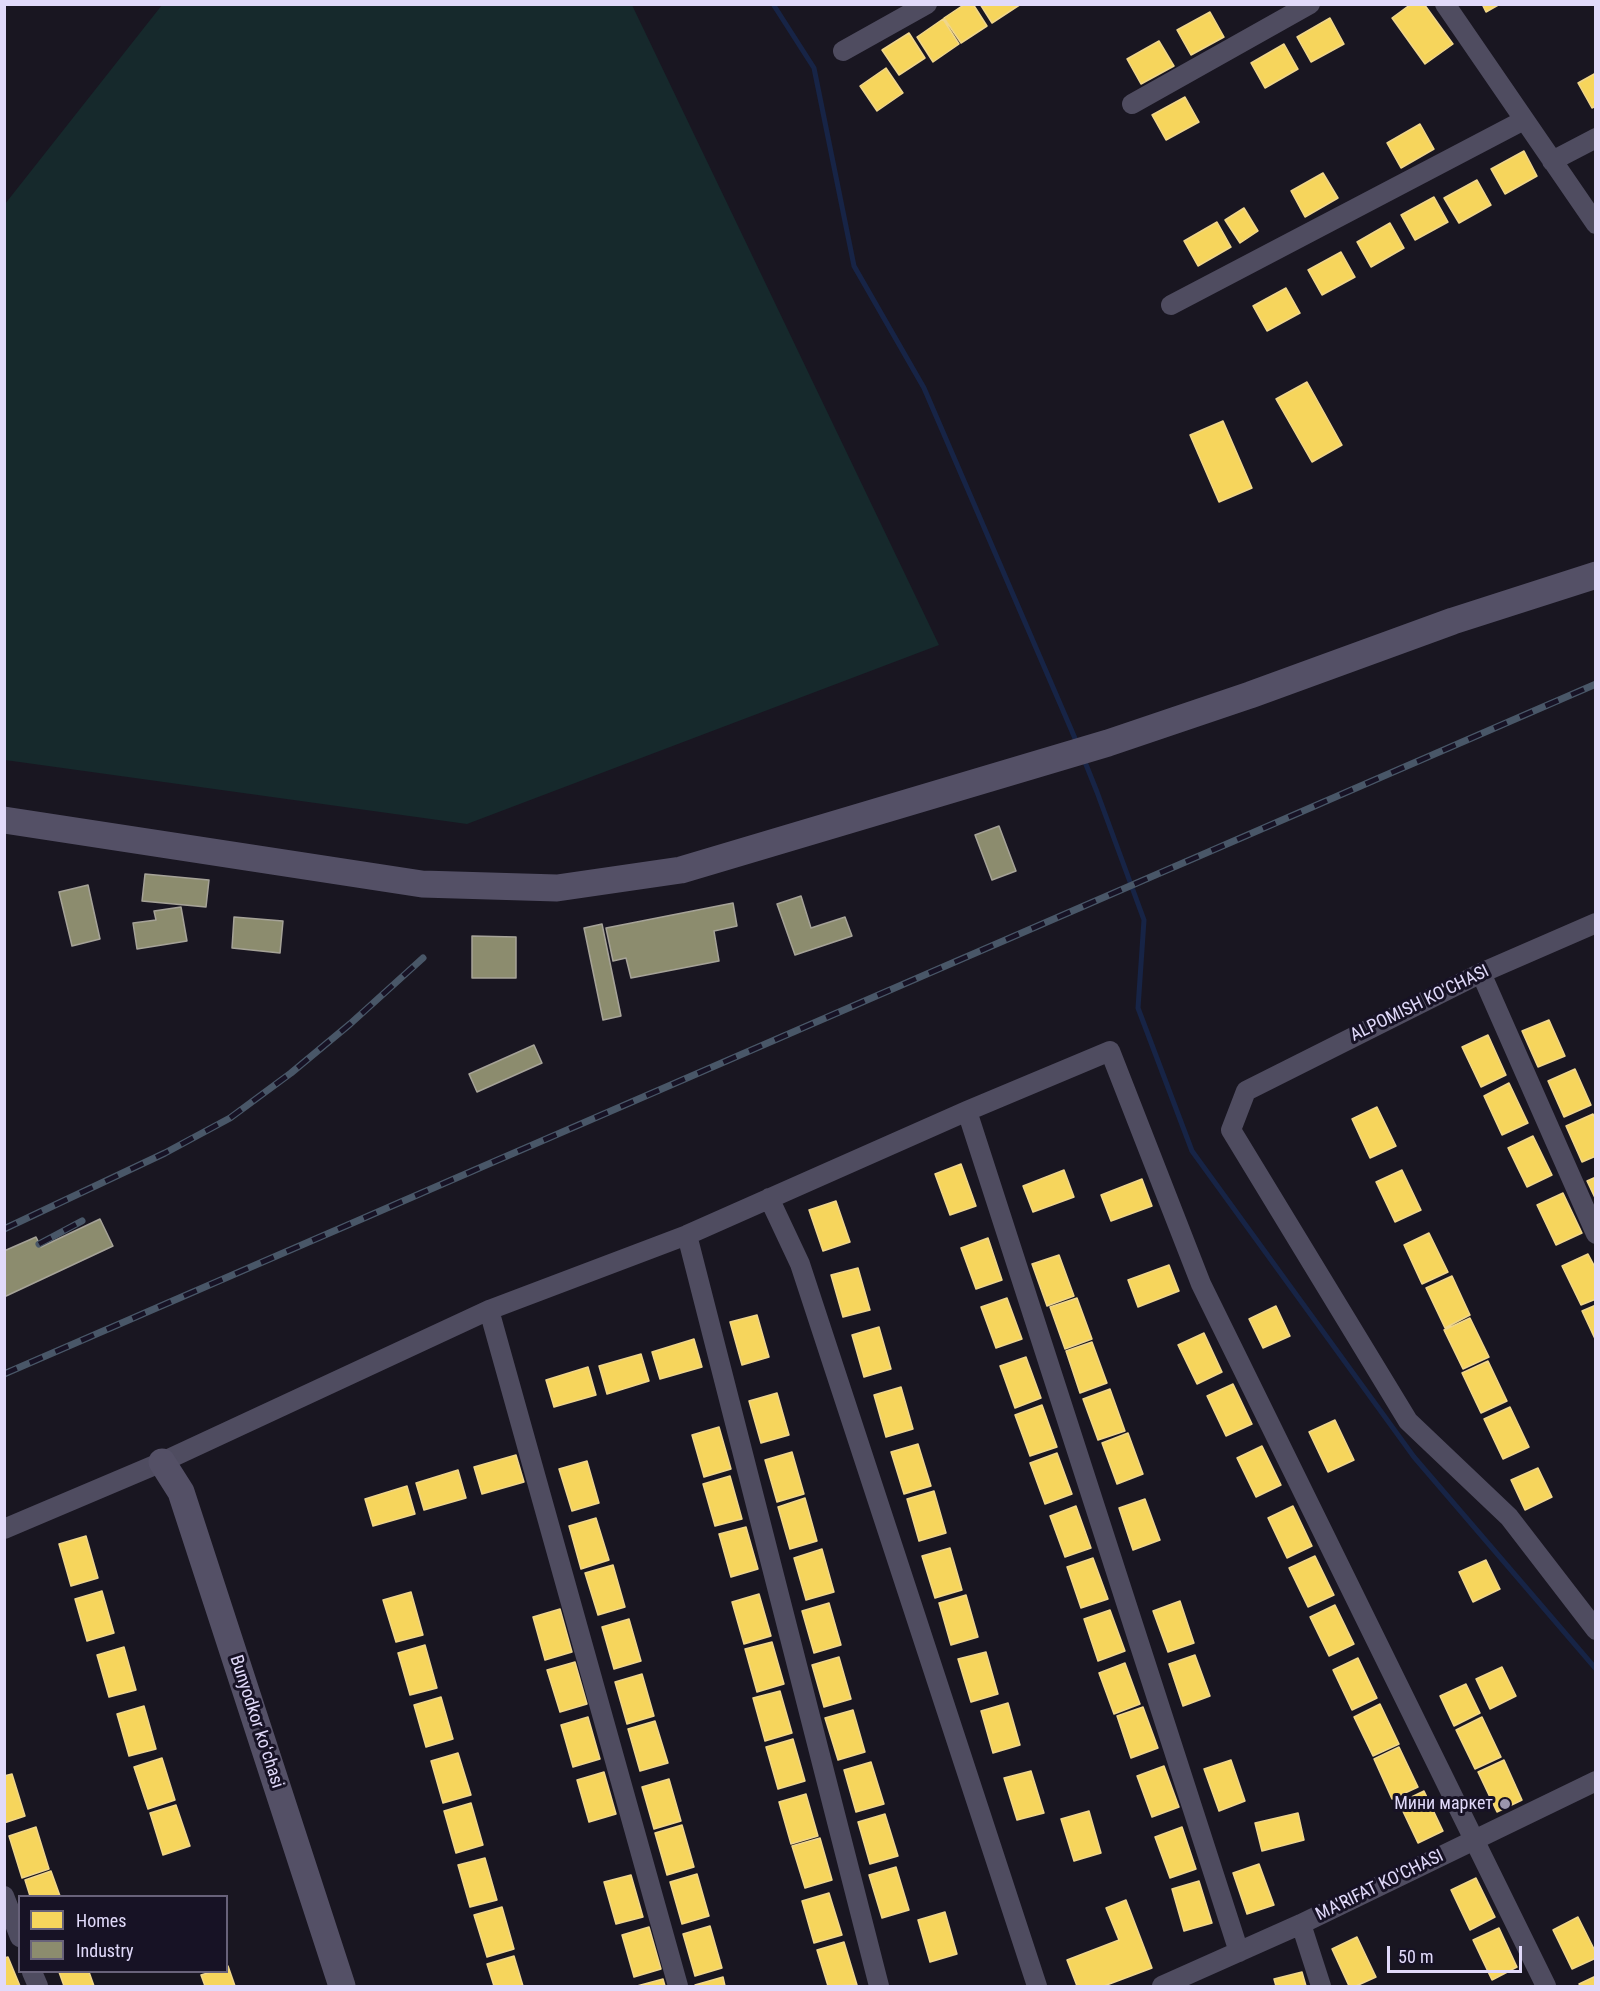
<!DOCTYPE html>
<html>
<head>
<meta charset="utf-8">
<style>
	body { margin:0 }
	#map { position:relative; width:1600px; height:1991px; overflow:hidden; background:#191621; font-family:"Roboto Condensed",sans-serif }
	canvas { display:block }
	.frame { position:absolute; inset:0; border:6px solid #e1dafa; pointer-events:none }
	.legend { position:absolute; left:18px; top:1895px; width:210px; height:78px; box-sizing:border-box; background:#171225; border:2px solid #68627a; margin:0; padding:8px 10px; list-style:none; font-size:18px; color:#e1dafa }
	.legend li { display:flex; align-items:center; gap:12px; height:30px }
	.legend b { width:30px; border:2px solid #68627a }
	.scale { position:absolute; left:1387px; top:1946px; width:135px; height:27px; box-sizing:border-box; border:3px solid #e1dafa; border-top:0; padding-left:8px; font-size:18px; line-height:21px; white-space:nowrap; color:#e1dafa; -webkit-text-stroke:4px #171225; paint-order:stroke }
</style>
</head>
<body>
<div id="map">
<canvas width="1600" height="1991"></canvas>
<div class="frame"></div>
<ul class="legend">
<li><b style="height:16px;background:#f6d55c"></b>Homes</li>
<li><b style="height:16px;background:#8c8c6e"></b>Industry</li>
</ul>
<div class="scale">50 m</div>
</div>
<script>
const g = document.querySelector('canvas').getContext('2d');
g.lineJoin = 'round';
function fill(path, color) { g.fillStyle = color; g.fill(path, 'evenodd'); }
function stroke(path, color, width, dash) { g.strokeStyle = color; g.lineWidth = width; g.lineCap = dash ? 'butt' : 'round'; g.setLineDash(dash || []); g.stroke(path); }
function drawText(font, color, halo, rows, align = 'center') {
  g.font = font + ' "Roboto Condensed",sans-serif'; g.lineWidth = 6; g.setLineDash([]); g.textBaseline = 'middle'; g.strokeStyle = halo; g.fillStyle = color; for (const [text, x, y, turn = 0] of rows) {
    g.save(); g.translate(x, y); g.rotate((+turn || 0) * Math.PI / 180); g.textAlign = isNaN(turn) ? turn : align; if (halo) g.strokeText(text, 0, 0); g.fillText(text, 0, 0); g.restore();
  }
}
fill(new Path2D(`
	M 162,5 L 632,5 L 939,645 L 467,824 L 5,760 L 5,204 Z`), '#16292c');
const homes = new Path2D(`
	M 965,4 L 973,4 L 987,26 L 961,43 L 944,18 Z
	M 980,4 L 1021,4 L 992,23 Z
	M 1411,4 L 1424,4 L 1453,44 L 1425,64 L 1392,18 Z
	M 1482,4 L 1500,4 L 1486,12 Z
	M 1210,12 L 1224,37 L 1191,55 L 1177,30 Z
	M 1330,18 L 1344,44 L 1311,62 L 1297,37 Z
	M 943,19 L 959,44 L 933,62 L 917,37 Z
	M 909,33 L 925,58 L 899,75 L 882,50 Z
	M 1159,41 L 1174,66 L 1141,84 L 1127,59 Z
	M 1284,44 L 1298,69 L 1265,88 L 1251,63 Z
	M 886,68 L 903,93 L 877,111 L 860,86 Z
	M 1596,73 L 1596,106 L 1592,108 L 1578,83 Z
	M 1185,97 L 1199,122 L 1166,140 L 1152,115 Z
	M 1420,124 L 1434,149 L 1401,168 L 1387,143 Z
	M 1524,151 L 1537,176 L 1505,194 L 1491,169 Z
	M 1323,173 L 1338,198 L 1305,217 L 1291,191 Z
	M 1477,180 L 1491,205 L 1459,223 L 1444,198 Z
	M 1434,197 L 1448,222 L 1415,240 L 1401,215 Z
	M 1244,208 L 1258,231 L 1240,243 L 1225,220 Z
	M 1217,222 L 1231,247 L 1198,266 L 1184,241 Z
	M 1390,223 L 1404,248 L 1371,267 L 1357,242 Z
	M 1341,252 L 1355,277 L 1322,295 L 1308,270 Z
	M 1286,288 L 1300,313 L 1267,331 L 1253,306 Z
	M 1307,382 L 1342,445 L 1312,462 L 1276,399 Z
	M 1223,421 L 1252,488 L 1219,502 L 1190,435 Z
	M 1549,1020 L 1565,1056 L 1538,1067 L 1522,1031 Z
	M 1488,1035 L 1506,1075 L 1481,1087 L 1462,1047 Z
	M 1575,1069 L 1591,1105 L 1564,1117 L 1548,1081 Z
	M 1509,1083 L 1528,1123 L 1502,1135 L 1484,1096 Z
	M 1377,1107 L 1396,1146 L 1370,1158 L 1352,1119 Z
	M 1593,1114 L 1596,1120 L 1596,1156 L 1582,1162 L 1566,1126 Z
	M 1533,1136 L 1552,1175 L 1527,1187 L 1508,1148 Z
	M 961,1164 L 976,1206 L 950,1215 L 935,1174 Z
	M 1064,1170 L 1074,1197 L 1033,1212 L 1023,1186 Z
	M 1402,1170 L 1421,1210 L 1395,1222 L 1376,1182 Z
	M 1596,1177 L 1596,1200 L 1587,1181 Z
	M 1142,1179 L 1152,1206 L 1111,1221 L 1101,1195 Z
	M 1563,1193 L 1582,1233 L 1556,1245 L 1537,1205 Z
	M 836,1201 L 850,1242 L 823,1251 L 809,1210 Z
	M 1429,1233 L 1448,1272 L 1422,1284 L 1404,1245 Z
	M 988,1238 L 1002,1280 L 976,1289 L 961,1248 Z
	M 1588,1254 L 1596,1269 L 1596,1299 L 1581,1305 L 1562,1266 Z
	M 1059,1255 L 1074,1296 L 1047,1306 L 1032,1264 Z
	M 1169,1265 L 1179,1291 L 1138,1307 L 1128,1280 Z
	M 858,1268 L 870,1310 L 843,1317 L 831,1275 Z
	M 1452,1276 L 1470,1315 L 1445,1328 L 1426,1288 Z
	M 1007,1298 L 1022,1339 L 996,1348 L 981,1307 Z
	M 1077,1298 L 1092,1339 L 1065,1349 L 1050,1307 Z
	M 1596,1305 L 1596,1341 L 1582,1311 Z
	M 1276,1306 L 1290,1336 L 1263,1348 L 1249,1319 Z
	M 757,1315 L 769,1357 L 742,1365 L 730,1322 Z
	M 1470,1318 L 1489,1357 L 1463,1369 L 1444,1330 Z
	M 879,1327 L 891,1369 L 864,1377 L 852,1335 Z
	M 1204,1333 L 1222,1372 L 1197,1384 L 1178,1345 Z
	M 694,1339 L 702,1367 L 660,1379 L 652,1352 Z
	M 1092,1342 L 1107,1383 L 1080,1393 L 1066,1351 Z
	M 641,1354 L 649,1381 L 607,1394 L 599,1366 Z
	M 1026,1357 L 1041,1398 L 1015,1408 L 1000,1366 Z
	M 1488,1361 L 1507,1401 L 1481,1413 L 1462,1373 Z
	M 588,1367 L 596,1395 L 554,1407 L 546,1380 Z
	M 1233,1384 L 1252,1424 L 1226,1436 L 1207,1396 Z
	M 901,1387 L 913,1429 L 886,1437 L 874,1395 Z
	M 1110,1389 L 1125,1431 L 1098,1440 L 1083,1399 Z
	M 777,1393 L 789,1435 L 761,1443 L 749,1401 Z
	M 1042,1405 L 1057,1447 L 1030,1456 L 1015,1415 Z
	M 1510,1407 L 1529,1447 L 1503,1459 L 1484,1419 Z
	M 1335,1420 L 1354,1460 L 1328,1472 L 1309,1432 Z
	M 719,1427 L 731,1469 L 704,1477 L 692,1435 Z
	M 1128,1433 L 1143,1474 L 1117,1484 L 1102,1443 Z
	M 918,1444 L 931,1486 L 904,1494 L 891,1452 Z
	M 1262,1446 L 1281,1485 L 1256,1497 L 1237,1458 Z
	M 792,1452 L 804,1494 L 777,1502 L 765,1460 Z
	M 1057,1453 L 1072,1494 L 1045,1504 L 1030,1463 Z
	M 516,1455 L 524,1482 L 482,1494 L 474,1467 Z
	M 587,1461 L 599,1503 L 572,1511 L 559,1469 Z
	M 1538,1468 L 1552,1497 L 1525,1510 L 1511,1480 Z
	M 458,1470 L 466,1498 L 424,1510 L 416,1483 Z
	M 730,1476 L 742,1519 L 715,1526 L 703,1484 Z
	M 407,1486 L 415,1514 L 373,1526 L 365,1499 Z
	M 934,1491 L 946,1533 L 919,1541 L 907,1499 Z
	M 805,1498 L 817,1541 L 790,1549 L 778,1507 Z
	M 1145,1499 L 1160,1540 L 1133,1550 L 1119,1508 Z
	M 1076,1506 L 1091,1548 L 1065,1557 L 1050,1516 Z
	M 1293,1506 L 1312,1546 L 1287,1558 L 1268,1518 Z
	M 596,1518 L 609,1560 L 581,1569 L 569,1526 Z
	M 746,1527 L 758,1569 L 731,1577 L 719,1534 Z
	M 86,1536 L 98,1578 L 71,1586 L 59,1544 Z
	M 950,1548 L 962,1590 L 935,1598 L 922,1556 Z
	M 822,1549 L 834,1592 L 806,1600 L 794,1558 Z
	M 1315,1556 L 1334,1595 L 1308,1607 L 1289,1568 Z
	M 1093,1558 L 1108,1599 L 1081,1608 L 1067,1567 Z
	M 1486,1560 L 1500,1589 L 1473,1602 L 1459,1572 Z
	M 613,1565 L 625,1607 L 598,1615 L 585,1573 Z
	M 102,1591 L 114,1633 L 87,1641 L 75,1599 Z
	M 411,1592 L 423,1635 L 396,1642 L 383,1600 Z
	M 759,1594 L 771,1636 L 744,1644 L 732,1602 Z
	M 966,1595 L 978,1637 L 951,1645 L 939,1603 Z
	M 1180,1601 L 1194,1643 L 1168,1652 L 1153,1611 Z
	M 829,1603 L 841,1645 L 814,1653 L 802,1611 Z
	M 1335,1605 L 1354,1644 L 1329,1656 L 1310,1617 Z
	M 560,1609 L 572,1652 L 545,1660 L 533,1617 Z
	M 1110,1610 L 1125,1651 L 1098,1661 L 1084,1619 Z
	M 629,1619 L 641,1661 L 614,1669 L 602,1627 Z
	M 772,1642 L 784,1684 L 757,1692 L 745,1649 Z
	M 425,1645 L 437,1688 L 410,1695 L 398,1653 Z
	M 124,1647 L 136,1690 L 109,1697 L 97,1655 Z
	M 986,1652 L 998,1694 L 971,1702 L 958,1659 Z
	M 1195,1655 L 1210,1696 L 1183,1706 L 1169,1664 Z
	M 839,1657 L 851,1699 L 824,1707 L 812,1665 Z
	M 1358,1658 L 1377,1698 L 1352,1710 L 1333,1670 Z
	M 575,1662 L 587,1704 L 560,1712 L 547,1670 Z
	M 1125,1663 L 1140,1704 L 1114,1714 L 1099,1673 Z
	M 1502,1667 L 1516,1696 L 1490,1709 L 1476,1679 Z
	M 642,1674 L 654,1716 L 627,1724 L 615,1682 Z
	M 1466,1684 L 1480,1713 L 1454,1726 L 1440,1696 Z
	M 780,1691 L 792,1733 L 765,1741 L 753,1698 Z
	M 441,1697 L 453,1739 L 426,1747 L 414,1705 Z
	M 1008,1703 L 1020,1745 L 993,1753 L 981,1711 Z
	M 1380,1704 L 1399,1744 L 1373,1756 L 1354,1717 Z
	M 144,1706 L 156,1749 L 129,1756 L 117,1714 Z
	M 1143,1707 L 1158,1748 L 1131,1758 L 1117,1716 Z
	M 853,1710 L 865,1752 L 838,1760 L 825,1718 Z
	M 588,1717 L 600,1759 L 573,1767 L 561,1725 Z
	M 1482,1717 L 1501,1757 L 1475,1769 L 1456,1730 Z
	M 655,1721 L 668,1763 L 640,1771 L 628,1729 Z
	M 793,1739 L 805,1781 L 778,1789 L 766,1747 Z
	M 1399,1747 L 1418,1787 L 1392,1799 L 1374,1759 Z
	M 458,1753 L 471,1795 L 443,1803 L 431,1761 Z
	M 162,1758 L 175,1800 L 148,1809 L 134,1767 Z
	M 1231,1760 L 1245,1801 L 1219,1811 L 1204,1769 Z
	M 1504,1760 L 1522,1800 L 1497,1812 L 1478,1772 Z
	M 871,1762 L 884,1804 L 856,1812 L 844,1770 Z
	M 1164,1766 L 1179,1807 L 1152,1817 L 1137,1776 Z
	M 1031,1771 L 1044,1813 L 1017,1820 L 1004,1778 Z
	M 604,1772 L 616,1814 L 589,1822 L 577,1780 Z
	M 12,1774 L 25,1816 L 4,1823 L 4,1776 Z
	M 669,1779 L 681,1821 L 654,1829 L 642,1787 Z
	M 1424,1791 L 1443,1831 L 1418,1843 L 1399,1803 Z
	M 806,1794 L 818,1836 L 791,1844 L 779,1802 Z
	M 471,1803 L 483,1845 L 456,1853 L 444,1811 Z
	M 176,1805 L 190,1846 L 163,1855 L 150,1813 Z
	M 1089,1811 L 1101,1853 L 1074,1861 L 1061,1819 Z
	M 1298,1813 L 1304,1840 L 1262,1851 L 1255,1823 Z
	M 885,1814 L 898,1856 L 870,1864 L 858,1822 Z
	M 682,1825 L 694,1867 L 667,1875 L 655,1833 Z
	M 36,1827 L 49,1869 L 22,1878 L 9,1836 Z
	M 1182,1827 L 1196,1869 L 1170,1878 L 1155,1837 Z
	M 820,1838 L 832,1880 L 805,1888 L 792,1846 Z
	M 485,1858 L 497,1900 L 470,1907 L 458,1865 Z
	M 1259,1864 L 1274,1905 L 1247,1914 L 1233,1873 Z
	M 896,1867 L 909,1910 L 882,1918 L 869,1875 Z
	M 51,1871 L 60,1896 L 30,1896 L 25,1880 Z
	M 697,1874 L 709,1916 L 682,1924 L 670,1882 Z
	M 631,1875 L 643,1917 L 616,1924 L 604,1882 Z
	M 1476,1878 L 1495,1917 L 1470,1930 L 1451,1890 Z
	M 1199,1881 L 1212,1923 L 1184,1931 L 1172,1889 Z
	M 829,1893 L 842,1935 L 814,1943 L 802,1901 Z
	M 1126,1900 L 1152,1968 L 1104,1986 L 1077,1986 L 1067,1960 L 1119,1940 L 1106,1908 Z
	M 502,1907 L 514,1949 L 487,1957 L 474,1915 Z
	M 945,1912 L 957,1954 L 930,1962 L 918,1920 Z
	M 1578,1917 L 1596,1953 L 1596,1958 L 1572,1969 L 1553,1930 Z
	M 710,1926 L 722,1968 L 695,1976 L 683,1934 Z
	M 649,1927 L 661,1969 L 634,1977 L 622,1935 Z
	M 1499,1928 L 1517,1967 L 1492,1980 L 1473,1940 Z
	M 1357,1937 L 1376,1977 L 1356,1986 L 1349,1986 L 1332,1949 Z
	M 844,1942 L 857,1985 L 828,1986 L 817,1950 Z
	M 514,1956 L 523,1986 L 494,1986 L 487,1964 Z
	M 8,1957 L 20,1986 L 4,1986 L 4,1958 Z
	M 226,1966 L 228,1966 L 235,1986 L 205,1986 L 201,1975 L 211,1972 L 226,1972 Z
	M 59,1972 L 89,1972 L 94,1986 L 64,1986 Z
	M 1302,1972 L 1306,1986 L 1276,1986 L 1274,1979 Z
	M 1596,1976 L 1596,1986 L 1580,1986 L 1579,1984 Z
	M 723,1977 L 725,1986 L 696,1986 L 695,1985 Z
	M 663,1979 L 665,1986 L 637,1986 Z`);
fill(homes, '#f6d55c');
stroke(homes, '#f0d68b', 1.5);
const industry = new Path2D(`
	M 999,826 L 1016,871 L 992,880 L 975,835 Z
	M 145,874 L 209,880 L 206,907 L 142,901 Z
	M 88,885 L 100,939 L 72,946 L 59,892 Z
	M 801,896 L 811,928 L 845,917 L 852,936 L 795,955 L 777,904 Z
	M 733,903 L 737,926 L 714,931 L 719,961 L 631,978 L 626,958 L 613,961 L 606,928 Z
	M 181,907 L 187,941 L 137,949 L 133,923 L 156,920 L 154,911 Z
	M 234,917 L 283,921 L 280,953 L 232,948 Z
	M 602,924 L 621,1016 L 603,1020 L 584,928 Z
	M 472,936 L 516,937 L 516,978 L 472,978 Z
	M 534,1045 L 542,1063 L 477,1092 L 469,1074 Z
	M 100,1219 L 113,1246 L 4,1297 L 4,1251 L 36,1237 L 41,1247 Z`);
fill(industry, '#8c8c6e');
stroke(industry, '#a6a398', 1.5);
stroke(new Path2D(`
	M 773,4 L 814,68 L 854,266 L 924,388 L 1077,743
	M 1083,757 L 1097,792 L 1144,920 L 1138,1008 L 1192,1151 L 1414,1457 L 1596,1669`), '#172446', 5);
stroke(new Path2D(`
	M 1445,4 L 1596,224
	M 843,51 L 927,4
	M 1132,104 L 1310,4
	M 1552,161 L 1596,138
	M 1171,305 L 1524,120
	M 1596,923 L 1481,973 L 1246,1091 L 1231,1130 L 1408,1421 L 1509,1517 L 1596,1630
	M 1481,973 L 1596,1234
	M 967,1111 L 1239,1952
	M 769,1198 L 800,1264 L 1037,1986
	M 687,1235 L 879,1986
	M 489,1310 L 678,1986
	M 4,1529 L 162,1462 L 489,1310 L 687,1235 L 967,1111 L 1110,1051 L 1201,1284 L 1546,1986
	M 4,1896 L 20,1937
	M 1301,1924 L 1321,1986
	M 32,1972 L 38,1986
	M 1162,1986 L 1301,1924 L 1596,1781`), '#4f4c60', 20);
stroke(new Path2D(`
	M 4,820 L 422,884 L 557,888 L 681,870 L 1108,743 L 1250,695 L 1453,621 L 1596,575
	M 162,1462 L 181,1492 L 342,1986`), '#545066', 27);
const rail = new Path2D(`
	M 4,1229 L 165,1153 L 230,1118 L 291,1073 L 350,1024 L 423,958
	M 39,1244 L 82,1221
	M 4,1374 L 1596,684`);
stroke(rail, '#495768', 7);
stroke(rail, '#171225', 4.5, [14]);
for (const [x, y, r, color] of [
	[1505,1804,6,"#9b95ae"]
]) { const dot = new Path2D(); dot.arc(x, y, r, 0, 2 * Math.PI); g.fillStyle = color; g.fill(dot); stroke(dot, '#171225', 2); }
drawText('18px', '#e1dafa', '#171225', [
	["ALPOMISH KO'CHASI",1420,1004,-26],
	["Bunyodkor koʻchasi",256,1722,72],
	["MA'RIFAT KO'CHASI",1380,1886,-26]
]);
drawText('18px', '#e1dafa', '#171225', [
	["Мини маркет",1493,1804]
], 'right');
</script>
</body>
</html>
